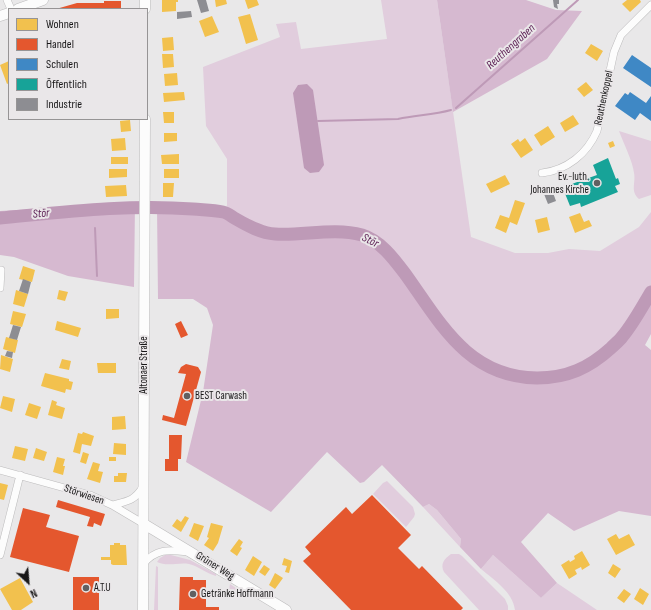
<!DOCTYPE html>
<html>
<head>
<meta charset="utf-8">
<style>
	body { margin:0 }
	#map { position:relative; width:651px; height:610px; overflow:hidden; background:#e9e8e9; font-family:"Sofia Sans Condensed",sans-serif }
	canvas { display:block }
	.legend { position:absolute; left:8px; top:8px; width:140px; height:112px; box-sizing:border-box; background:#eae7e9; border:1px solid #969495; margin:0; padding:5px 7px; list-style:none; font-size:12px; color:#181718 }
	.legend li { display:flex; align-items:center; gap:8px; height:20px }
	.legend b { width:20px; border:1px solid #969495 }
	.north { position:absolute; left:8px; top:562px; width:40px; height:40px; -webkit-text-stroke:3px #eae7e9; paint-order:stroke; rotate:154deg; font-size:11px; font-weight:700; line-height:16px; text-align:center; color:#181718 }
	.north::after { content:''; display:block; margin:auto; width:14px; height:18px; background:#181718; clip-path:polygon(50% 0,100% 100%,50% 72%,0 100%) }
</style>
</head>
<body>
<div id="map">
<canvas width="651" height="610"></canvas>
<ul class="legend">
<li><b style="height:11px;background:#f2c14e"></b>Wohnen</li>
<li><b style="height:11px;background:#e4572e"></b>Handel</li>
<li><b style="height:11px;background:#3f88c5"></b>Schulen</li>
<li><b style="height:11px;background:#17a398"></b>Öffentlich</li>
<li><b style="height:11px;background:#8d8d92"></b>Industrie</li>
</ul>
<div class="north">N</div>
</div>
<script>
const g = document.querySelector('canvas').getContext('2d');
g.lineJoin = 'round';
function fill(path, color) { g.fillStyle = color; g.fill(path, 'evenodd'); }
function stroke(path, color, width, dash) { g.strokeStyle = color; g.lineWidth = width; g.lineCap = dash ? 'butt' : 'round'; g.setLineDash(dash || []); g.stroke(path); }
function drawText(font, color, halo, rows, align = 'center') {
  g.font = font + ' "Sofia Sans Condensed",sans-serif'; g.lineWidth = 4; g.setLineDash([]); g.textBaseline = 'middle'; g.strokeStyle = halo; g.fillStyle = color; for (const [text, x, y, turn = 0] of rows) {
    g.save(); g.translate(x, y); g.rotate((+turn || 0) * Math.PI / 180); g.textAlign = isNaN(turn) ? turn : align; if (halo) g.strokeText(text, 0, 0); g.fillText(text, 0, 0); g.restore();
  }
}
fill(new Path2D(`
	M 381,0 L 437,0 L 471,237 L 515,253 L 548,253 L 569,249 L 600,251 L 639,227 L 651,212 L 651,292 L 622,338 L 599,359 L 581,370 L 553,378 L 526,377 L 494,370 L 465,351 L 448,334 L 397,263 L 382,246 L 361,235 L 350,233 L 273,234 L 257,229 L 237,220 L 225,212 L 227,205 L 227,159 L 206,126 L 203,67 L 280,37 L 276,24 L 296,22 L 301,49 L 387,39 Z
	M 619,131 L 651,141 L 651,195 L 639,199 C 630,191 636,183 634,173 C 633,162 623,142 619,131 Z
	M 387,481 L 413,507 L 415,514 L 414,517 L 406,527 L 373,494 L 383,483 Z
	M 429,504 L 437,510 L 461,539 L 460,547 L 423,507 Z
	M 167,554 L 190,560 L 216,574 L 216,576 C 206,573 198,566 189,564 C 179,562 167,567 157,562 L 160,558 Z
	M 451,554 L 459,554 L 462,556 L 505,599 L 508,606 L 508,610 L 479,610 L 444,572 C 440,564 444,559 451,554 Z
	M 493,555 L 541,598 L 557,583 L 597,610 L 515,610 C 513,592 494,580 481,569 Z
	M 156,566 L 158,567 L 158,610 L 154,610 Z
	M 230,584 L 243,593 L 243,596 L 229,590 Z`), '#e1cddd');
fill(new Path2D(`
	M 437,0 L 526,0 L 556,10 L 582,11 L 547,59 L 453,112 Z
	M 135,203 L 134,287 L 68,276 L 14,257 L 0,255 L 0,211 Z
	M 157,207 L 225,212 L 237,220 L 257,229 L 273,234 L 350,233 C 381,239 391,255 409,280 C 444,328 470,377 537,378 C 542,378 547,378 552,378 C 577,376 606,356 622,338 C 632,327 642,306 651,292 L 651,334 L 645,345 L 651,350 L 651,516 L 619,511 L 574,531 L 548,513 L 521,542 L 557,583 L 541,598 L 493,555 L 481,569 L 460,547 L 461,539 L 437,510 L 429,504 L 423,507 L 382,465 L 364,482 L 360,483 L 327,452 L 271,512 L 186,462 L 203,392 L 213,325 L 207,308 L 193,299 L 158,299 Z`), '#d6b9d0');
fill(new Path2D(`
	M 307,84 L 313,90 L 324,165 L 319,172 L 310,173 L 304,168 L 293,93 L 298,85 Z`), '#be9ab7');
fill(new Path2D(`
	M 162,0 L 178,0 L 178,2 L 176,2 L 176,11 L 162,12 Z
	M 215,0 L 226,0 L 227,4 L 216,7 Z
	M 245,0 L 257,0 L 259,5 L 248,9 Z
	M 627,0 L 640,0 L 641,2 L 630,12 L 622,4 Z
	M 250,14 L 258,40 L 246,44 L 238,17 Z
	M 212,16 L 219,32 L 205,37 L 199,21 Z
	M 173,37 L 174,50 L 163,51 L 162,38 Z
	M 591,44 L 603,51 L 597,61 L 585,53 Z
	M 162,54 L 173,54 L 174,67 L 163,68 Z
	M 9,61 L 9,83 L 7,84 L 0,65 Z
	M 177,73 L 178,85 L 165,86 L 164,74 Z
	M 586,82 L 593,90 L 584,97 L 577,89 Z
	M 184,92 L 185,100 L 164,102 L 163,93 Z
	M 163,112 L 174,112 L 174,123 L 164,123 Z
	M 573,115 L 579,124 L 565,132 L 560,123 Z
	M 130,120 L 131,131 L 121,132 L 120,121 Z
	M 548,126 L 555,137 L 541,146 L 534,135 Z
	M 164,133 L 177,133 L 177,141 L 164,142 Z
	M 125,138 L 126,150 L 112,151 L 111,139 Z
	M 525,138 L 533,150 L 521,158 L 511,144 L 518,139 L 520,142 Z
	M 613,141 L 615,146 L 610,148 L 608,143 Z
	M 179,154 L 179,164 L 162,164 L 161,155 Z
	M 111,157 L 128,157 L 128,164 L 111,164 Z
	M 109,169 L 127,169 L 127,177 L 109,178 Z
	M 164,169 L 179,169 L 179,178 L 164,178 Z
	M 505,175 L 510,184 L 491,193 L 486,184 Z
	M 163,183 L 174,183 L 173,197 L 163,197 Z
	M 126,185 L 127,196 L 106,197 L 105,186 Z
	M 515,200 L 525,203 L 517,225 L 510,222 L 506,233 L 495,228 L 500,215 L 509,218 Z
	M 580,213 L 584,222 L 589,220 L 592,226 L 575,233 L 569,217 Z
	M 547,217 L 550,230 L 538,233 L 535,220 Z
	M 23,266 L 35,270 L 32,282 L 19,279 Z
	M 16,290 L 28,294 L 24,307 L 13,304 Z
	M 59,290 L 68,292 L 65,301 L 57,299 Z
	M 106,309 L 119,309 L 119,318 L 106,319 Z
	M 13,311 L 26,314 L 22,327 L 10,324 Z
	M 57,321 L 81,328 L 78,337 L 55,330 Z
	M 6,337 L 18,340 L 15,353 L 3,349 Z
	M 1,355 L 13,359 L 10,372 L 0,369 Z
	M 62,359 L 71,361 L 69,370 L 59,368 Z
	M 97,363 L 116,363 L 116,373 L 98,373 Z
	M 45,373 L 69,379 L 69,381 L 73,382 L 71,390 L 66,389 L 65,393 L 41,386 Z
	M 3,396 L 15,399 L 12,412 L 0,408 Z
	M 52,400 L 57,402 L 56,405 L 65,408 L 62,419 L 48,415 Z
	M 29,403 L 41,407 L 37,419 L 25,415 Z
	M 125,416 L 126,429 L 112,430 L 112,417 Z
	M 83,432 L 94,436 L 91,446 L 82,444 L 80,454 L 73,452 L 78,433 L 82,434 Z
	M 114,443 L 126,444 L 126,455 L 113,454 Z
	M 15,446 L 28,449 L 25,461 L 12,458 Z
	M 36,448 L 47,452 L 44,461 L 33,458 Z
	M 83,452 L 89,454 L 86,464 L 80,462 Z
	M 57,457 L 65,459 L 63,466 L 65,466 L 63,475 L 53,472 Z
	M 109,457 L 116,457 L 116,461 L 109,461 Z
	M 93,462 L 100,464 L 98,471 L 103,472 L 100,483 L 87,479 Z
	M 118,473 L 127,473 L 126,482 L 114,482 L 114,476 L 118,476 Z
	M 0,483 L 8,485 L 4,500 L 0,499 Z
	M 185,516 L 189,518 L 181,532 L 172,526 L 177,519 L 181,522 Z
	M 194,523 L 204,526 L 198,541 L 189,536 Z
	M 211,523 L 223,526 L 218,543 L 213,551 L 204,545 L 209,538 L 207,537 Z
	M 616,534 L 619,539 L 629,534 L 635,545 L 616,555 L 607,539 Z
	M 239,539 L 243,542 L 240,547 L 242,548 L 237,556 L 230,551 Z
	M 114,543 L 120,543 L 120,545 L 126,545 L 127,565 L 113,565 L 111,564 L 111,560 L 101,560 L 101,557 L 110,557 L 110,545 L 114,545 Z
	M 582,551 L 590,565 L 582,570 L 581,567 L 575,570 L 577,574 L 569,579 L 561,565 L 569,560 L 570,562 L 575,559 L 574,556 Z
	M 253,556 L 262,562 L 254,576 L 245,570 Z
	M 284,558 L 292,561 L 289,573 L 285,572 L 287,566 L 282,565 Z
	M 613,564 L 621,569 L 615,578 L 608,573 Z
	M 264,565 L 270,569 L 265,576 L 259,572 Z
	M 275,573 L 283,578 L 275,589 L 269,585 Z
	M 20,578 L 33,602 L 21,610 L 12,610 L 0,589 Z
	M 640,588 L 649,594 L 643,605 L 634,599 Z
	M 624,589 L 631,594 L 624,603 L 617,598 Z`), '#f2c14e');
fill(new Path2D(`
	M 104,1 L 121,1 L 121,9 L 56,9 L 77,3 L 104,3 Z
	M 181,321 L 188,335 L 181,338 L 175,324 Z
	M 186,364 L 198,367 L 201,372 L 186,426 L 162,420 L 163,415 L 174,418 L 186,374 L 178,373 L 181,367 Z
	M 169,435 L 182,435 L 181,459 L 178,459 L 178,471 L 165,471 L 165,459 L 169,459 Z
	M 372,495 L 411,535 L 398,548 L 419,569 L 422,566 L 463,608 L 461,610 L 351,610 L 303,561 L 311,554 L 305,547 L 346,507 L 352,514 Z
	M 58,500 L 105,514 L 101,526 L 94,523 L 93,527 L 87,526 L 90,517 L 56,507 Z
	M 23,508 L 50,515 L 46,527 L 79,536 L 69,572 L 10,557 Z
	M 73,577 L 99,577 L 99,610 L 73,610 Z
	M 180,577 L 193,577 L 193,580 L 206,580 L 206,607 L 219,607 L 219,610 L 179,610 Z`), '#e4572e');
fill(new Path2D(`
	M 632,55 L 651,68 L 651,87 L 623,68 Z
	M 630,92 L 646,103 L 651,96 L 651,121 L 640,113 L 635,120 L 615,106 L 625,93 L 628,95 Z`), '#3f88c5');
fill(new Path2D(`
	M 608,158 L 616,179 L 618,178 L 620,184 L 615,186 L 618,192 L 581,207 L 580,203 L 570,206 L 564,191 L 568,190 L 566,186 L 597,175 L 593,165 Z`), '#17a398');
fill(new Path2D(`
	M 197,0 L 206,0 L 209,11 L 201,13 Z
	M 553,0 L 559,0 L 559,4 L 557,4 L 558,9 L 554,7 Z
	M 191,11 L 192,17 L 177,19 L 177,12 Z
	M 552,190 L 556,201 L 548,204 L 544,194 Z
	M 23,279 L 31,282 L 28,294 L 19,291 Z
	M 13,325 L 21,327 L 17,340 L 9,338 Z
	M 7,351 L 13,352 L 12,358 L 5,356 Z`), '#8d8d92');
stroke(new Path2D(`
	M 456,108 L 578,0
	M 318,121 L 398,119 C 416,115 433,115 451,110
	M 95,228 L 97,276`), '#be9ab7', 2);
stroke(new Path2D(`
	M 0,218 C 64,212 129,204 193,209 C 203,210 213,210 223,212 C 228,213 232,217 236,219 C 248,226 261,233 275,234 C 303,236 334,227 362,235 C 381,241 394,259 406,275 C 441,324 468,377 537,378 C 567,378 589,368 611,348 C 615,344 619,341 622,337 C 633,324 642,307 651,292`), '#be9ab7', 13);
const street = new Path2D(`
	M 7,0 L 11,9
	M 542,173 C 567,170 587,154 597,131 L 614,52 L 621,35 L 651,5
	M 0,288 L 1,270
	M 0,470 L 90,495 L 112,505 L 144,524
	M 112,505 C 128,501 134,501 143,487
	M 0,555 L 20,475
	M 143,564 C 157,548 169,550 189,552`);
const secondary = new Path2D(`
	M 145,0 L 145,9
	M 18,9 L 43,0
	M 0,16 L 9,13
	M 144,524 L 286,610
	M 143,610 L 145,119`);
stroke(street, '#bcbbbc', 8);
stroke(secondary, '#bcbbbc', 11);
stroke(street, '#fcfcfc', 7);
stroke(secondary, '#fcfcfc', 10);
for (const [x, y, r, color] of [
	[597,183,4,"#616061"],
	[187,396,4,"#616061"],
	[86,588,4,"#616061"],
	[193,594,4,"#616061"]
]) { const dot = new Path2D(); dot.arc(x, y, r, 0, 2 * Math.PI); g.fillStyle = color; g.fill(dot); stroke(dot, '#eae7e9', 1.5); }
drawText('11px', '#181718', '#eae7e9', [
	["Reuthenkoppel",604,98,-78],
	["Altonaer Straße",144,365,-90],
	["Störwiesen",84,495,19],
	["Grüner Weg",215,566,32]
]);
drawText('11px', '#181718', '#eae7e9', [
	["Ev.-luth.",589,177,"right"],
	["Johannes Kirche",589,190,"right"],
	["BEST Carwash",195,396],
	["A.T.U",94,588],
	["Getränke Hoffmann",201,594]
], 'left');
drawText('italic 12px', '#5b1e53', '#eae7e9', [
	["Reuthengraben",511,47,-42],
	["Stör",41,214,-5],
	["Stör",370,241,26]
]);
</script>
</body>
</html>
